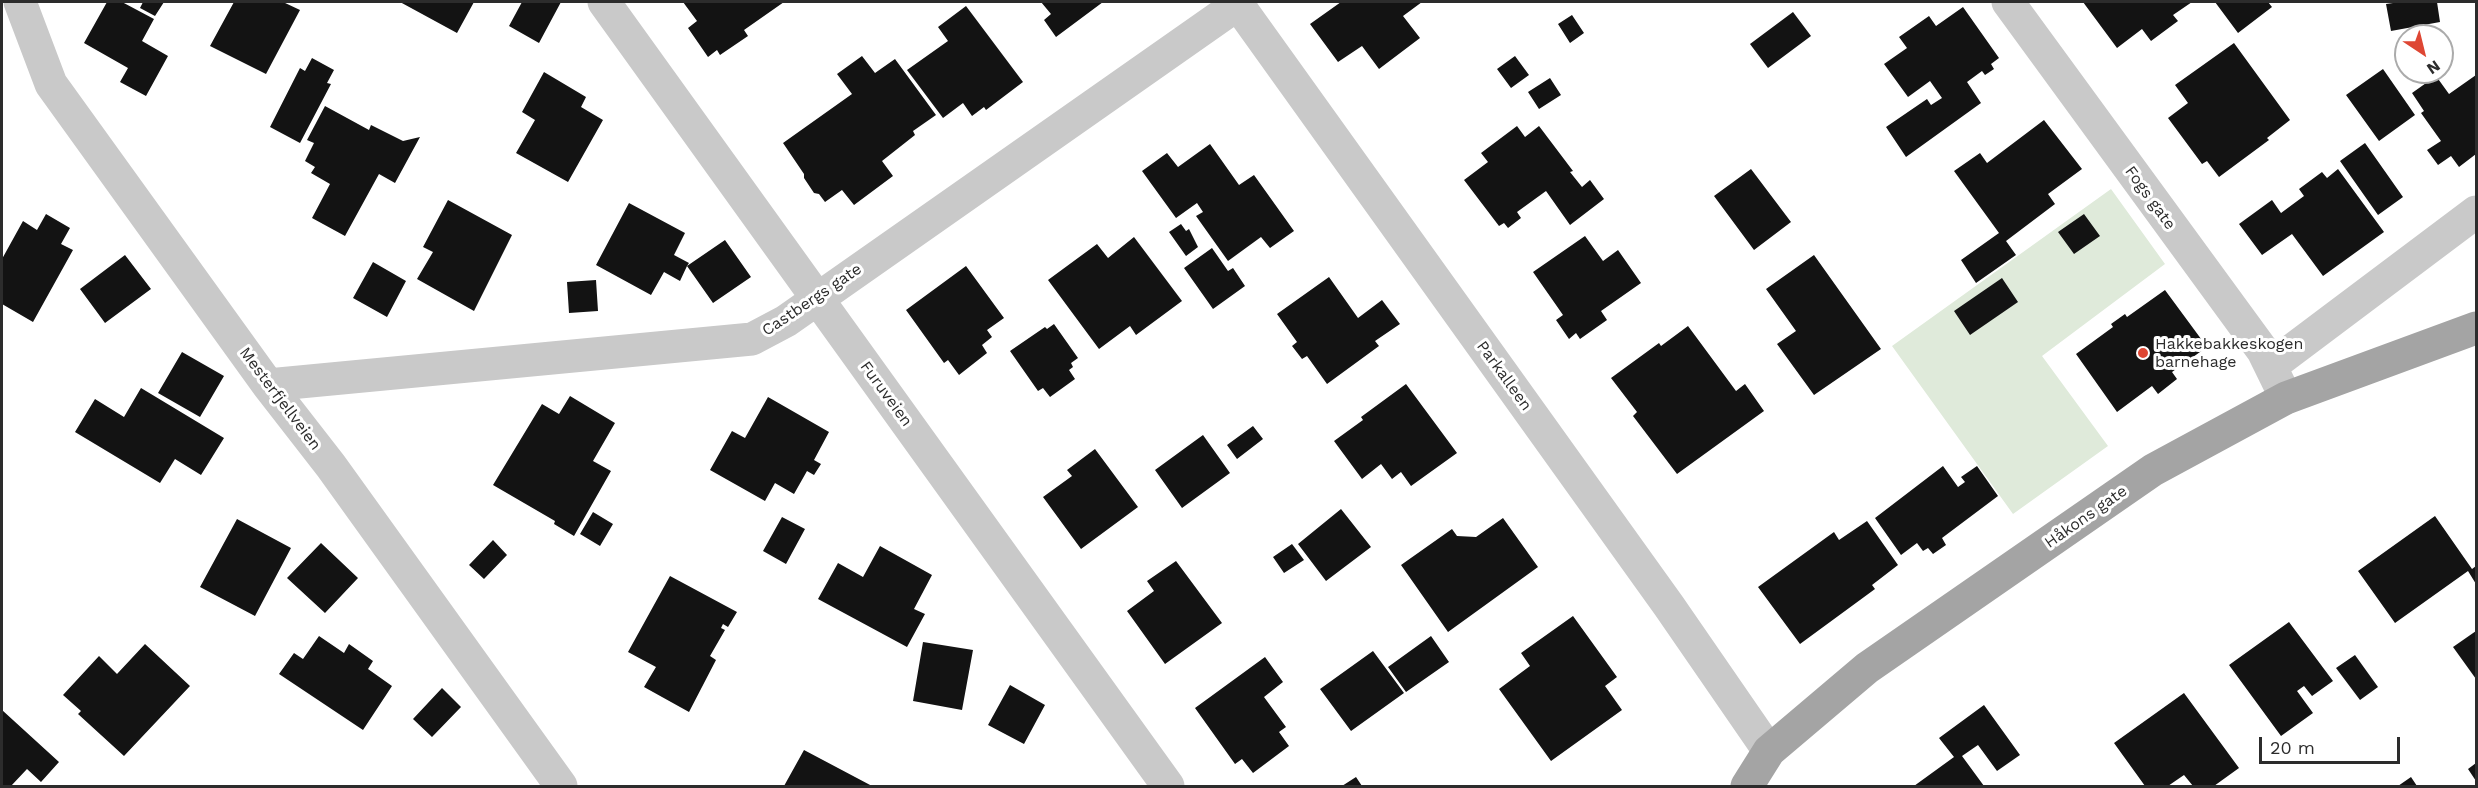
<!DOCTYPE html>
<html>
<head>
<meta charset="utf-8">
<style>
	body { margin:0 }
	#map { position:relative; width:2478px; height:788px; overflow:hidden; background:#fff; font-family:"Work Sans",sans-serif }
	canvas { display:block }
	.frame { position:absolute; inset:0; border:3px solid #2c2c2c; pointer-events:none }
	.north { position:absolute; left:2394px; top:24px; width:60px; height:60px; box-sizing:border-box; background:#fff; border:2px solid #ababab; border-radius:50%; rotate:145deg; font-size:16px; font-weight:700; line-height:24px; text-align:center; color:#2c2c2c }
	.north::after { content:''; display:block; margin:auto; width:21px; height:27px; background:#de4633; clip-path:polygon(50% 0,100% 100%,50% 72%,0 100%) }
	.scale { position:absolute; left:2259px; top:737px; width:141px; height:27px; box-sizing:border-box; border:3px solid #2c2c2c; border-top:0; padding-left:8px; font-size:18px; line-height:21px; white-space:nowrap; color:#2c2c2c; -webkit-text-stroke:4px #fff; paint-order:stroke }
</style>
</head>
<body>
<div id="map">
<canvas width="2478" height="788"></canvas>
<div class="frame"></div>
<div class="north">N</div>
<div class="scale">20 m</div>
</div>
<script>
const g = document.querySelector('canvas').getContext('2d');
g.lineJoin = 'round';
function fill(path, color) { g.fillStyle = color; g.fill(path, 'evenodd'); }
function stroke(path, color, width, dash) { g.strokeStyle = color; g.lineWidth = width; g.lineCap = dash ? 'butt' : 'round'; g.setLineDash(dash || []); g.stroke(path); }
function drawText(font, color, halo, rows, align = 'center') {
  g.font = font + ' "Work Sans",sans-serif'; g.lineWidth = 6; g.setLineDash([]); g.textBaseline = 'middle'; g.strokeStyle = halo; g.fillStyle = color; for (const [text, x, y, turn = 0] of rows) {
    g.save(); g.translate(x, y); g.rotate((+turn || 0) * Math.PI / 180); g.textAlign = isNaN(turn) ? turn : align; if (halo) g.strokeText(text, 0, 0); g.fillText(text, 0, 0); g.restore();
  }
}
fill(new Path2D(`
	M 2111,189 L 2165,264 L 2042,356 L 2108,446 L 2013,514 L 1892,346 Z`), '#dfeada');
fill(new Path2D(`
	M 107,2 L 122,2 L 154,19 L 142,41 L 168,56 L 146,96 L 120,82 L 128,68 L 84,43 Z
	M 143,2 L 164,2 L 155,16 L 140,8 Z
	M 234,2 L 283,2 L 300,10 L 266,74 L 210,46 Z
	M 400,2 L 474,2 L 457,33 Z
	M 522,2 L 561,2 L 539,43 L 509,26 Z
	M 683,2 L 784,2 L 744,30 L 748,36 L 720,55 L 717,50 L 708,57 L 688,28 L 697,21 Z
	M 1041,2 L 1103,2 L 1056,37 L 1044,20 L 1051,14 Z
	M 1341,2 L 1422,2 L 1403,16 L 1420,38 L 1379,69 L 1362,46 L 1338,62 L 1310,24 Z
	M 2083,2 L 2192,2 L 2173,15 L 2178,21 L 2151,41 L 2142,29 L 2117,48 Z
	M 2215,2 L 2268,2 L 2272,7 L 2238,33 Z
	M 2400,2 L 2437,2 L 2440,22 L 2391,31 L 2386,4 Z
	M 966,6 L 1023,82 L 986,110 L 984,107 L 972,116 L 963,103 L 943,118 L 907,70 L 948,41 L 938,27 Z
	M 1963,7 L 1999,58 L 1991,64 L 1994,69 L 1985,75 L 1982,71 L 1967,82 L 1981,103 L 1906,157 L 1886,127 L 1927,99 L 1931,105 L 1942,98 L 1930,81 L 1908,97 L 1884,64 L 1907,48 L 1899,37 L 1929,16 L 1936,26 Z
	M 1793,12 L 1811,36 L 1768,68 L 1750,44 Z
	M 1572,15 L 1584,33 L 1570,43 L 1558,24 Z
	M 2234,43 L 2290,120 L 2267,138 L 2269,140 L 2219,177 L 2207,161 L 2202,164 L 2168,118 L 2188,103 L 2175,85 Z
	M 862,56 L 875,73 L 895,59 L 936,115 L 913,131 L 915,135 L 882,161 L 893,176 L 854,205 L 842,190 L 825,202 L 819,194 L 814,193 L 804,178 L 804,174 L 783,143 L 852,94 L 837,74 Z
	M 1515,56 L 1529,75 L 1511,88 L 1497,69 Z
	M 312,58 L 334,70 L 327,83 L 331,84 L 300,143 L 270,127 L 300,68 L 305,71 Z
	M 2383,69 L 2415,115 L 2379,141 L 2346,95 Z
	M 544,72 L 586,97 L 581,107 L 603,120 L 568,182 L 516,153 L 535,120 L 522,112 Z
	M 2476,75 L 2476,154 L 2459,167 L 2451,156 L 2438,165 L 2427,150 L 2441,141 L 2421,113 L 2424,111 L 2412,93 L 2436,76 L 2449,94 Z
	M 1550,78 L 1561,95 L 1539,109 L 1528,92 Z
	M 325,106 L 369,130 L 371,125 L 403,141 L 420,137 L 395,183 L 379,174 L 345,236 L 312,218 L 330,184 L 311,173 L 315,167 L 305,161 L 314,143 L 307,140 Z
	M 2044,120 L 2082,169 L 2048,194 L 2055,204 L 2006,241 L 2016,255 L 1976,283 L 1961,260 L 1999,233 L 1954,171 L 1980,153 L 1987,163 Z
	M 1517,126 L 1525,137 L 1539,126 L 1573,171 L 1570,172 L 1582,187 L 1590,180 L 1604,199 L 1570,225 L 1546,191 L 1517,212 L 1521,218 L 1508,228 L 1504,223 L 1499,226 L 1464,180 L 1488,162 L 1481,153 Z
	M 2365,143 L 2403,197 L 2378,215 L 2340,161 Z
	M 1210,144 L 1239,185 L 1254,175 L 1294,231 L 1270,248 L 1261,237 L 1228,261 L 1196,216 L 1203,212 L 1197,203 L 1176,218 L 1142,171 L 1167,153 L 1178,167 Z
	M 1751,169 L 1791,222 L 1754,250 L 1714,196 Z
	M 2338,169 L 2384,232 L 2323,276 L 2292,234 L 2262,255 L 2239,224 L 2272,200 L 2281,213 L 2304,196 L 2299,189 L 2322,172 L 2327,178 Z
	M 448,200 L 512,235 L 474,311 L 417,279 L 433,252 L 423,247 Z
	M 629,203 L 685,233 L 674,255 L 689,263 L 687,266 L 725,240 L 751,277 L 713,303 L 687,266 L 680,281 L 664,272 L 651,295 L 596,265 Z
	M 46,214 L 70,228 L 61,244 L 73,250 L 33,322 L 2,304 L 2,259 L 23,221 L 37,230 Z
	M 2084,214 L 2100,236 L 2074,254 L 2058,232 Z
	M 1181,224 L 1186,231 L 1189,229 L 1198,247 L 1186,256 L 1169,232 Z
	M 1585,236 L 1603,261 L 1618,250 L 1641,283 L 1601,311 L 1607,320 L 1580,339 L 1576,333 L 1569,339 L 1556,320 L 1563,315 L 1533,272 Z
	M 1134,237 L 1182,301 L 1136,335 L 1130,326 L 1099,349 L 1048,280 L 1097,244 L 1108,258 Z
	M 1212,248 L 1228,271 L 1233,268 L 1245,286 L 1213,309 L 1184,268 Z
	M 125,255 L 151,289 L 105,323 L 80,289 Z
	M 1814,255 L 1881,349 L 1814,395 L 1777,344 L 1796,331 L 1766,289 Z
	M 373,262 L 406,281 L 387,317 L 353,298 Z
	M 966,266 L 1004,318 L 987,330 L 992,337 L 982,345 L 987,353 L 959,375 L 948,360 L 944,363 L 906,310 Z
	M 1329,277 L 1358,318 L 1382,300 L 1400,324 L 1375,341 L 1379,346 L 1327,384 L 1307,356 L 1302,359 L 1292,346 L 1297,342 L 1277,314 Z
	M 2002,278 L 2018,302 L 1970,335 L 1954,311 Z
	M 596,280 L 598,311 L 569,313 L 567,282 Z
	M 2165,290 L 2207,347 L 2172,372 L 2177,379 L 2158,394 L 2152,386 L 2117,412 L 2076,354 L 2113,327 L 2111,324 L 2125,314 L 2127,317 Z
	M 1054,324 L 1078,358 L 1071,363 L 1073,367 L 1069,370 L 1075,379 L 1050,397 L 1043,388 L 1038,391 L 1010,351 L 1045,327 L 1047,329 Z
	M 1688,326 L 1736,391 L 1745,384 L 1764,411 L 1677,474 L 1633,416 L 1637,412 L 1611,378 L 1659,343 L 1661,346 Z
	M 182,352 L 224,376 L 200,417 L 158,393 Z
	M 1406,384 L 1457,453 L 1411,486 L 1401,472 L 1392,479 L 1381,464 L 1362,479 L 1334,441 L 1363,420 L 1361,417 Z
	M 141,388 L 224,438 L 201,475 L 175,459 L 160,483 L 75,432 L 95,399 L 124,417 Z
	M 570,396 L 615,423 L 593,461 L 611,471 L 574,536 L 554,524 L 555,521 L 493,485 L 542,404 L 559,414 Z
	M 768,397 L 829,432 L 814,460 L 821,464 L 814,475 L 807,471 L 794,494 L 775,483 L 765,501 L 710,470 L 732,431 L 745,438 Z
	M 1253,426 L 1263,439 L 1237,459 L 1227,445 Z
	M 1203,435 L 1230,473 L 1182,508 L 1155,470 Z
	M 1095,449 L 1138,507 L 1081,549 L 1043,497 L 1072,476 L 1067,470 Z
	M 1943,466 L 1958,487 L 1965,482 L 1961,477 L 1977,466 L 1998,496 L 1942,538 L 1946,545 L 1933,554 L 1928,548 L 1923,551 L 1917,543 L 1901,555 L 1875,518 Z
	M 1341,509 L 1371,547 L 1326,581 L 1298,544 Z
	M 593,512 L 613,524 L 600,546 L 580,534 Z
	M 2435,516 L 2472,569 L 2476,566 L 2476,584 L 2468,571 L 2395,623 L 2358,571 Z
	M 782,517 L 805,529 L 786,564 L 763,551 Z
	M 1503,518 L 1538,567 L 1448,632 L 1401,565 L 1452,529 L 1457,536 L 1476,537 Z
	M 237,519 L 291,548 L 255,616 L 200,587 Z
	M 1867,521 L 1898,565 L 1872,585 L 1875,589 L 1800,644 L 1758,587 L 1834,532 L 1839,540 Z
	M 493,540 L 507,555 L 484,579 L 469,565 Z
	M 321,543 L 358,578 L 325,613 L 287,578 Z
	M 1292,544 L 1304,560 L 1284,573 L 1273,557 Z
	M 880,546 L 932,575 L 914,609 L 925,614 L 907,647 L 818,599 L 838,563 L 863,577 Z
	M 1176,561 L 1222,623 L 1165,664 L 1127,611 L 1154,591 L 1147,581 Z
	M 670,576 L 737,612 L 728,627 L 723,624 L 721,628 L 725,630 L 710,656 L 716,660 L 689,712 L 644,687 L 656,667 L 628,652 Z
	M 1573,616 L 1617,677 L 1605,686 L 1622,710 L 1551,761 L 1499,689 L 1530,666 L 1521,653 Z
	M 2289,622 L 2333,681 L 2312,696 L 2304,686 L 2297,691 L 2313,713 L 2281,736 L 2229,665 Z
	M 2476,631 L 2476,679 L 2453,647 Z
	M 319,636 L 344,653 L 349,644 L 373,661 L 368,669 L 392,686 L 363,730 L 279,674 L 294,653 L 303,659 Z
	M 1431,636 L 1449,662 L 1406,692 L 1388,667 Z
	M 923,642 L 973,650 L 962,710 L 913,701 Z
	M 145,644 L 190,686 L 124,756 L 78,714 L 81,711 L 63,695 L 99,656 L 117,674 Z
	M 1373,651 L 1404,693 L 1351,731 L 1320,689 Z
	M 2355,655 L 2378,687 L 2360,700 L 2336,668 Z
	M 1265,657 L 1283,682 L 1264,697 L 1286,727 L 1279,732 L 1289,746 L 1253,773 L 1242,759 L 1235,764 L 1195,708 Z
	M 1010,685 L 1045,705 L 1024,744 L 988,725 Z
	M 442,688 L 461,707 L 432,737 L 413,719 Z
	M 2184,693 L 2239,768 L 2214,786 L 2193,786 L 2184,775 L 2168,786 L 2145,786 L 2114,743 Z
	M 1984,705 L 2020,755 L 1997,771 L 1978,745 L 1962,756 L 1984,786 L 1914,786 L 1954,757 L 1939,738 Z
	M 2,710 L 59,762 L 41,782 L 27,769 L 11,786 L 2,786 Z
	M 804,750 L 872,786 L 784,786 Z
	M 2476,763 L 2476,781 L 2468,769 Z
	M 1356,777 L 1362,786 L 1342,786 Z
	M 2411,777 L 2417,786 L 2398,786 Z`), '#131313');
stroke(new Path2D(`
	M 20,2 L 51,84 L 268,385 L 331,466 L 561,786
	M 604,2 L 1168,786
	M 1236,2 L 1669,606 L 1769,751
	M 2008,2 L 2263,351 L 2286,398
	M 2271,366 L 2476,212
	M 268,385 L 752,339 L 786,321 L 1241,2`), '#c9c9c9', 33);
stroke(new Path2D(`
	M 1747,786 L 1769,751 L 1867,668 L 2153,470 L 2286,398 L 2476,328`), '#a4a4a4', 33);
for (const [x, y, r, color] of [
	[2143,353,6,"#de4633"]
]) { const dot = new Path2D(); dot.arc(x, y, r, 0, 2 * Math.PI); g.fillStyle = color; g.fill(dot); stroke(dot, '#fff', 2); }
drawText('16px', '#2c2c2c', '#fff', [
	["Fogs gate",2150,198,54],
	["Castbergs gate",812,300,-34],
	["Parkalleen",1504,376,54],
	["Furuveien",886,394,54],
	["Mesterfjellveien",280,399,53],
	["Håkons gate",2086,517,-35]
]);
drawText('16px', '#2c2c2c', '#fff', [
	["Hakkebakkeskogen",2155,344],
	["barnehage",2155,362]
], 'left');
</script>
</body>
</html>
